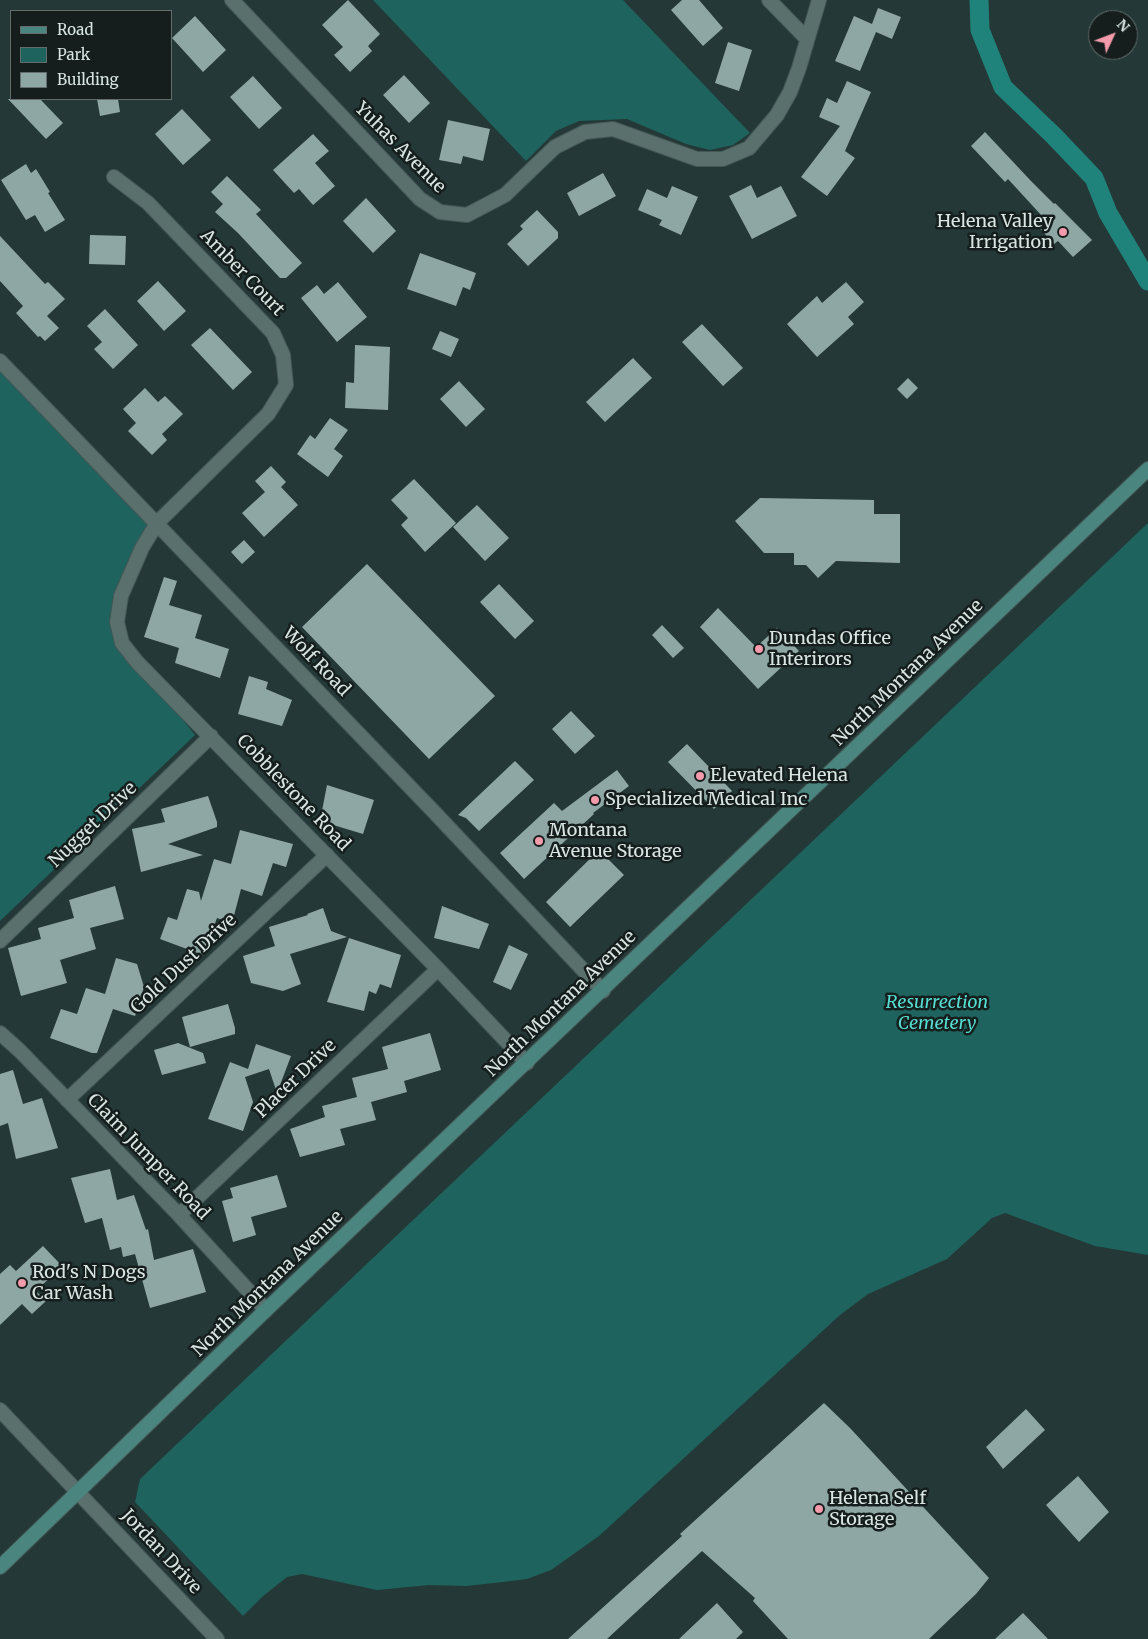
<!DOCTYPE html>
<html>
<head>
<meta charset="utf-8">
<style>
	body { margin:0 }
	#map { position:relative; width:1148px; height:1639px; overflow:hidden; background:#243937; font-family:Merriweather,serif }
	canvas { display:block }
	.legend { position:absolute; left:10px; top:10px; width:162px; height:90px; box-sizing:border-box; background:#151e1d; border:1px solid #636e6c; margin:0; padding:6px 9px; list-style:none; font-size:15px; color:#d8e5e3 }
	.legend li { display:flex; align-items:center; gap:10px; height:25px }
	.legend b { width:25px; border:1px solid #636e6c }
	.north { position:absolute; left:1088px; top:10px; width:50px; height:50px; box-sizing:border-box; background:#151e1d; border:1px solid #636e6c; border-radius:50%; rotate:47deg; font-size:14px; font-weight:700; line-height:20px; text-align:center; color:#d8e5e3 }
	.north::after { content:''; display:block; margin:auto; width:18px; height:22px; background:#f39aab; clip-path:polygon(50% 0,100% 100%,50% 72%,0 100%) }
</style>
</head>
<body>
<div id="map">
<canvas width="1148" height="1639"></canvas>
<ul class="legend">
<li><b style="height:6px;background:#4a857f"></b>Road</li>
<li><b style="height:14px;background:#1e635d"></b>Park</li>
<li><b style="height:14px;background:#8fa7a4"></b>Building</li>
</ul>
<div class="north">N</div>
</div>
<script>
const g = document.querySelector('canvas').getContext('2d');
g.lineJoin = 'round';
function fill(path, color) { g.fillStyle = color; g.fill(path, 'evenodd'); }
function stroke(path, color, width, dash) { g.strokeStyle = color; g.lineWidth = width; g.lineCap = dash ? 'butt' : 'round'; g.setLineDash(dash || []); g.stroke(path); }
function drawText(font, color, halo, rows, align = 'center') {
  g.font = font + ' Merriweather,serif'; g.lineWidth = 5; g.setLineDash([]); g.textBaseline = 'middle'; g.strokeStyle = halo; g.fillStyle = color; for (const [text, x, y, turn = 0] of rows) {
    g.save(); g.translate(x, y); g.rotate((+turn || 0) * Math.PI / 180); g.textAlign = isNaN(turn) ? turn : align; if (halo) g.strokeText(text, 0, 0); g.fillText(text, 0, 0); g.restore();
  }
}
fill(new Path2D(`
	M 373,0 L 623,0 L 750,133 L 733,145 L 710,150 L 686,144 L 627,119 L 579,121 L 556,131 L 526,161 Z
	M 0,353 L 157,523 L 121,596 L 122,642 L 195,735 L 0,921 Z
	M 1148,523 L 1148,1255 L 1095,1246 L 1005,1213 L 992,1218 L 947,1259 L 868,1294 L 840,1315 L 599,1536 L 551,1570 L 527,1579 L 503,1582 L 466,1586 L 429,1585 L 377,1590 L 302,1574 L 287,1577 L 262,1597 L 243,1616 L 135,1502 L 140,1479 Z`), '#1e635d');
stroke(new Path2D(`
	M 979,0 L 980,30 L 1003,87 L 1054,136 L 1094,178 L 1108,213 L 1148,281`), '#20837b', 19);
fill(new Path2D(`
	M 348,0 L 380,34 L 368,46 L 372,51 L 350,72 L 334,55 L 343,47 L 322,25 Z
	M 682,0 L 699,0 L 723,28 L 703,46 L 671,10 Z
	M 878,8 L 901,17 L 892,39 L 876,32 L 860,71 L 835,61 L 854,16 L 872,24 Z
	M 195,16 L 226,50 L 203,72 L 172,38 Z
	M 728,42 L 752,50 L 739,91 L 715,83 Z
	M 404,75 L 430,103 L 409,123 L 383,95 Z
	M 253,76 L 282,108 L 259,129 L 230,97 Z
	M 847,81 L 871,92 L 845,151 L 855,158 L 827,196 L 801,177 L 840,126 L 819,117 L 827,98 L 837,103 Z
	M 8,99 L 40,99 L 63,123 L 46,139 Z
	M 97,99 L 118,99 L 120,112 L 100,116 Z
	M 182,109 L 211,140 L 183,165 L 155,134 Z
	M 448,120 L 490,129 L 483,161 L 463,156 L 461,164 L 439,160 Z
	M 985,132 L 1031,181 L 1054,204 L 1055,203 L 1092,240 L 1073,257 L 1058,241 L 1054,244 L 1035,223 L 1042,216 L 1008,179 L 1005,182 L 971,146 Z
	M 313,134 L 329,151 L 315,163 L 335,186 L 313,205 L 299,189 L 294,193 L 273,170 Z
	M 26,164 L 31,173 L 36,169 L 50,192 L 48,193 L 65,220 L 45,232 L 35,215 L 26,220 L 1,180 Z
	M 603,173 L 616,196 L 579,216 L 567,193 Z
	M 227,176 L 261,210 L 256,214 L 302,263 L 286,278 L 280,278 L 238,233 L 215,212 L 223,204 L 211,192 Z
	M 751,185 L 757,198 L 781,186 L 797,216 L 752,239 L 729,196 Z
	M 672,186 L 698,197 L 681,235 L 659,225 L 662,220 L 638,210 L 647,189 L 667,198 Z
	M 366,198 L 396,231 L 373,253 L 343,221 Z
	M 537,210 L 558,232 L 558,238 L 528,266 L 507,244 L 523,229 L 520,226 Z
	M 90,235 L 126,236 L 125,265 L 89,264 Z
	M 0,236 L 45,284 L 48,282 L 65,299 L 47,316 L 59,328 L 45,341 L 40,336 L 38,337 L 16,313 L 23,306 L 0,281 Z
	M 420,253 L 476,273 L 470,290 L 463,287 L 456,306 L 407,289 Z
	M 158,281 L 186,311 L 164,331 L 137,301 Z
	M 338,282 L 367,317 L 337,342 L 301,298 L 317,285 L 324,294 Z
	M 846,282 L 864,302 L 848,317 L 854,324 L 817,357 L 787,324 L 817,296 L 822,303 Z
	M 105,309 L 138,345 L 113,369 L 94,349 L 102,342 L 87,326 Z
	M 702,324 L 743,368 L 723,386 L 682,342 Z
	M 210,328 L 252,372 L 233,390 L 191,345 Z
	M 440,331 L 459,339 L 451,357 L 432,349 Z
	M 355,345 L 390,347 L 388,410 L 345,408 L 346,382 L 354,383 Z
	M 633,358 L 652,378 L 605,422 L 586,402 Z
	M 908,378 L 918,388 L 907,399 L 897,389 Z
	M 459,381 L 485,409 L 466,427 L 440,399 Z
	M 145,388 L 158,402 L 165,396 L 183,414 L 162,434 L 167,440 L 152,455 L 128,431 L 136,423 L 123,409 Z
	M 330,418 L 348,430 L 334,449 L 343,456 L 328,477 L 297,454 L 310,435 L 315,439 Z
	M 271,466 L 286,482 L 281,487 L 298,505 L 264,537 L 242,513 L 265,492 L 255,481 Z
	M 414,479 L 456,523 L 425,552 L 401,525 L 408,518 L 391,500 Z
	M 760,498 L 874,500 L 874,514 L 900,514 L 900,563 L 836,561 L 818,578 L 806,565 L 794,565 L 794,553 L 764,553 L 735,521 Z
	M 477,505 L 509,538 L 485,561 L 453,527 Z
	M 244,540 L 255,552 L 242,564 L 231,552 Z
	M 367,564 L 495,696 L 429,759 L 302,627 Z
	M 164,577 L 177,581 L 169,605 L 202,615 L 195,638 L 229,649 L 220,678 L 175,663 L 179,648 L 144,637 Z
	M 499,584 L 534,621 L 515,639 L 480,602 Z
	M 718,608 L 756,647 L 777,628 L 799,651 L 758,689 L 700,627 Z
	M 662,625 L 684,648 L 673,658 L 652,635 Z
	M 249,676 L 268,682 L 266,689 L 292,700 L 282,726 L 238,714 Z
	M 571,711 L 595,736 L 575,754 L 552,729 Z
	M 687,744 L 732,791 L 714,809 L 668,762 Z
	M 515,761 L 534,780 L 479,831 L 466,818 L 458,815 Z
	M 617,770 L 629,786 L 593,813 L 594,814 L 524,879 L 500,853 L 554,803 L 562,811 Z
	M 327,785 L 374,800 L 363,834 L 320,821 Z
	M 208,796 L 217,822 L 217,827 L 168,844 L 203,855 L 141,872 L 132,829 L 165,822 L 161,809 Z
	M 240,830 L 293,844 L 286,867 L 273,863 L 262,896 L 241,889 L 232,923 L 217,918 L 203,955 L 160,939 L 168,917 L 177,920 L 187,889 L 199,892 L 201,901 L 214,859 L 231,864 Z
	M 599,850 L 624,875 L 570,927 L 546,902 Z
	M 115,886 L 124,919 L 90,928 L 96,949 L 60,960 L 67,983 L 21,996 L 8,948 L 41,939 L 38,928 L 74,918 L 69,900 Z
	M 442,906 L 489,924 L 479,949 L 434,938 Z
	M 323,908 L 331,931 L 347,937 L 290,954 L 301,984 L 283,991 L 251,983 L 243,956 L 275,946 L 269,927 L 308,915 L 307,914 Z
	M 349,938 L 401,955 L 391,988 L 380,984 L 376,994 L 369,991 L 364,1011 L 327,1002 Z
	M 509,945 L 528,954 L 511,990 L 493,982 Z
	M 116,958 L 137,964 L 144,987 L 135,1016 L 113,1009 L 97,1053 L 92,1053 L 50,1038 L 61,1009 L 77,1014 L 86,988 L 105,994 Z
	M 228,1004 L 235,1028 L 235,1034 L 190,1047 L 182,1017 Z
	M 430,1033 L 441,1070 L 404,1081 L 407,1092 L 371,1102 L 376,1120 L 340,1129 L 345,1145 L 300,1157 L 290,1129 L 325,1117 L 322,1106 L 357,1097 L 352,1078 L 388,1069 L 382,1047 Z
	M 178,1043 L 203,1053 L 206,1063 L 162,1075 L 154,1050 Z
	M 256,1044 L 291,1056 L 277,1093 L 269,1069 L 245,1077 L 253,1102 L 243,1131 L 208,1119 L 230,1062 L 248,1069 Z
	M 13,1070 L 23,1104 L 42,1098 L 58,1148 L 16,1159 L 8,1123 L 0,1126 L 0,1074 Z
	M 110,1169 L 117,1200 L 134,1195 L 146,1230 L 148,1229 L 154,1260 L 193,1249 L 206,1292 L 150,1308 L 135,1254 L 123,1257 L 121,1247 L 110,1250 L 102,1218 L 85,1223 L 71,1178 Z
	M 277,1175 L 287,1207 L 251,1217 L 256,1235 L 233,1242 L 222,1201 L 233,1198 L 230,1188 Z
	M 43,1246 L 62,1266 L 36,1291 L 46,1301 L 32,1314 L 22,1304 L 0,1325 L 0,1274 L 10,1265 L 16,1271 Z
	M 824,1403 L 850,1428 L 989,1578 L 976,1594 L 929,1639 L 788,1639 L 753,1601 L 755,1598 L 702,1551 L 607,1639 L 568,1639 L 682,1536 L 680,1534 Z
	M 1026,1409 L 1045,1430 L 1003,1469 L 986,1447 Z
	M 1078,1476 L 1109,1512 L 1079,1542 L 1046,1505 Z
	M 717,1603 L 743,1632 L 736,1639 L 679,1639 Z
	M 1023,1613 L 1048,1639 L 995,1639 Z`), '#8fa7a4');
const minor = new Path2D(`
	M 232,0 L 420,199 L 440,212 L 467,215 L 505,195 L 555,147 L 585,132 L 613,129 L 697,159 L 723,159 L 749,148 L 777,115 L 790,92 L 799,68 L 819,0
	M 769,0 L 807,39
	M 114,177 L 148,203 L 273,333 L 283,355 L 286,385 L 268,414 L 157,523 L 142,548 L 121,596 L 117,622 L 122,643 L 137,662 L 438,969 L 527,1063
	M 0,361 L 435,813 L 603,991
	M 0,941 L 211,736
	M 0,1033 L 20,1051 L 179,1215 L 266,1310
	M 67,1100 L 327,855
	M 179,1215 L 438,969`);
const tertiary = new Path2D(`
	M 0,1410 L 217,1639`);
const secondary = new Path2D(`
	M 0,1567 L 266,1310 L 1148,469`);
stroke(minor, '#445755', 16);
stroke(tertiary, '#445755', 16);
stroke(secondary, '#445755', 16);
stroke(minor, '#59706d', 14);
stroke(tertiary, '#59706d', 14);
stroke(secondary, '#4a857f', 14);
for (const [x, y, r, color] of [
	[1063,232,5,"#f39aab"],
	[759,649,5,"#f39aab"],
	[700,776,5,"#f39aab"],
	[595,800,5,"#f39aab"],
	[539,841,5,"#f39aab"],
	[22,1283,5,"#f39aab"],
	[819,1509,5,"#f39aab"]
]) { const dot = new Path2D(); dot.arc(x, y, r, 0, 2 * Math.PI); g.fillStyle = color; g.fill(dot); stroke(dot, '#151e1d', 2); }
drawText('18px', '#d8e5e3', '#151e1d', [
	["Yuhas Avenue",400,148,45],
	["Amber Court",242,273,46],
	["Wolf Road",316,662,46],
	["North Montana Avenue",908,673,-44],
	["Cobblestone Road",293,793,46],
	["Nugget Drive",93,825,-44],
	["Gold Dust Drive",184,964,-43],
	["North Montana Avenue",561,1004,-44],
	["Placer Drive",296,1079,-44],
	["Claim Jumper Road",148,1157,46],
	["North Montana Avenue",268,1284,-44],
	["Jordan Drive",161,1552,47]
]);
drawText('18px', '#d8e5e3', '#151e1d', [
	["Helena Valley",1053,222,"right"],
	["Irrigation",1053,243,"right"],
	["Dundas Office",769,639],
	["Interirors",769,660],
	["Elevated Helena",710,776],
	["Specialized Medical Inc",605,800],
	["Montana",549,831],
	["Avenue Storage",549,852],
	["Rod's N Dogs",32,1273],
	["Car Wash",32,1294],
	["Helena Self",829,1499],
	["Storage",829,1520]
], 'left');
drawText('italic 18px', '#56ddd1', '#151e1d', [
	["Resurrection",937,1003],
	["Cemetery",937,1024]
]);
</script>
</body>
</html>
